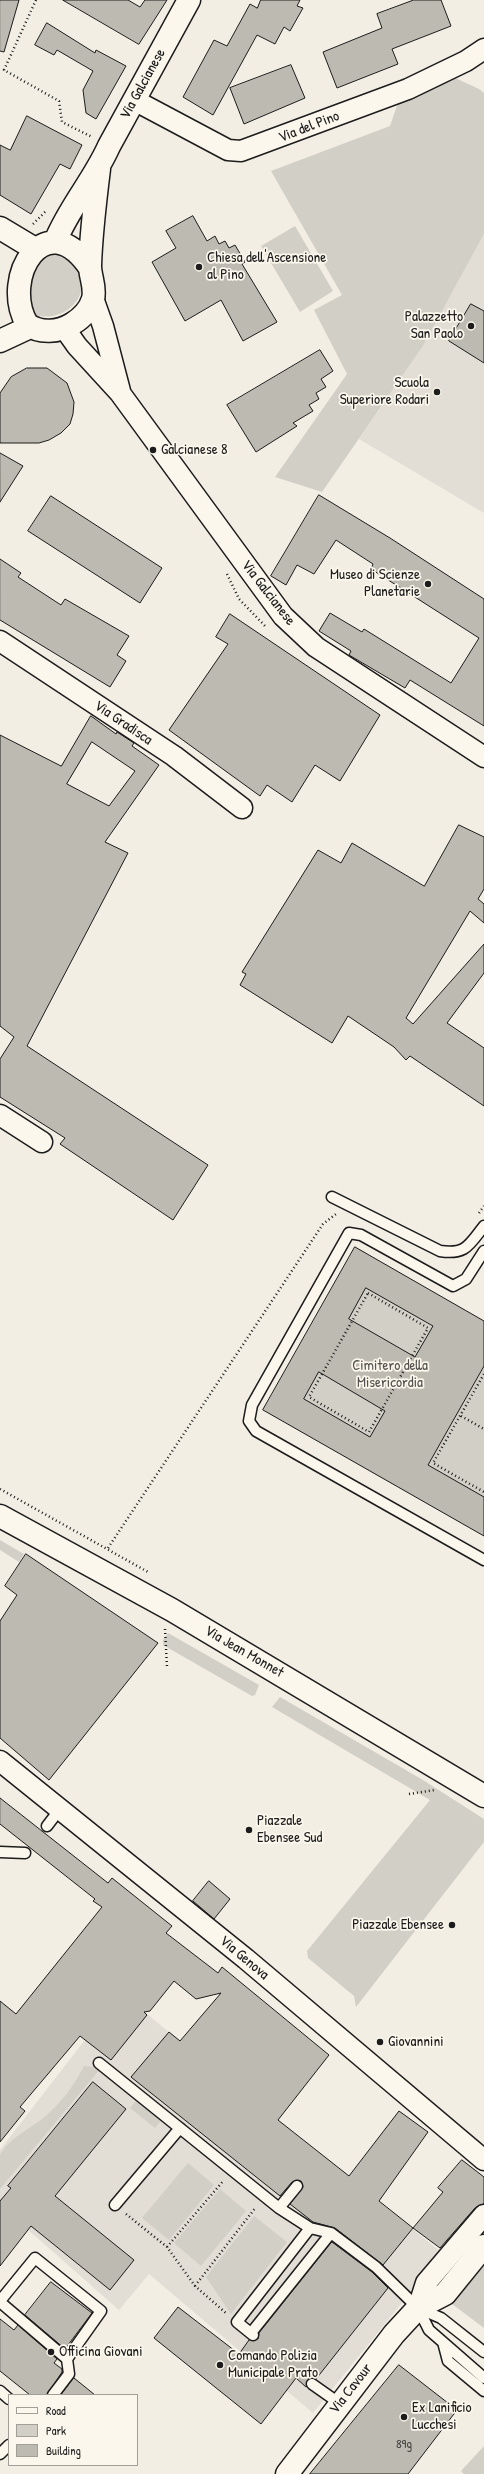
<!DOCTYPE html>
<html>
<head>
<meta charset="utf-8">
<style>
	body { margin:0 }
	#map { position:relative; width:484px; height:2474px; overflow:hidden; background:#f2eee4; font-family:"Patrick Hand",sans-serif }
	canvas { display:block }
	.legend { position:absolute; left:8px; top:2394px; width:130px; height:72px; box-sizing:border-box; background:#fbf7ec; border:1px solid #a29f99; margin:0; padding:5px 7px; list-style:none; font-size:12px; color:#1c1c1c }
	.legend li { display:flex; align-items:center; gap:8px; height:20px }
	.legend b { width:20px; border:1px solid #a29f99 }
</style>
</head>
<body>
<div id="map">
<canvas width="484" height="2474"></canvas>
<ul class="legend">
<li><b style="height:5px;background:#fbf7ec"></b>Road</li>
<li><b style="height:11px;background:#d2cfc6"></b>Park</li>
<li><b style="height:11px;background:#bdbab1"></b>Building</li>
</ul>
</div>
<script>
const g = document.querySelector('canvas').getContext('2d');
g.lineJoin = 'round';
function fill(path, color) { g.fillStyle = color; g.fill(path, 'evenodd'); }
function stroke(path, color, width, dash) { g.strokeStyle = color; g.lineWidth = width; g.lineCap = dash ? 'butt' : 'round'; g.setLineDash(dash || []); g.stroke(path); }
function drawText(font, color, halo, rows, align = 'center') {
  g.font = font + ' "Patrick Hand",sans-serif'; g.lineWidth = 3.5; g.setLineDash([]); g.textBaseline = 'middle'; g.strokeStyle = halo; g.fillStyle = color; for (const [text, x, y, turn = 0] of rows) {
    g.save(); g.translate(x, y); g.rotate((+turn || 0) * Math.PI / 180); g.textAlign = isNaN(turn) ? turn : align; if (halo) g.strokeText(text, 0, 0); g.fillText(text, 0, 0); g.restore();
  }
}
fill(new Path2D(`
	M 484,234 L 484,513 L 359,439 L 423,346 Z
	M 121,1993 L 442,2253 L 313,2413 L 149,2274 L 119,2310 L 0,2205 L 0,2150 Z`), '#e2ded5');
fill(new Path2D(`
	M 451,76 L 479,89 L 484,93 L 484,234 L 423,346 L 322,492 L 275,477 L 347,374 L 314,310 L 342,295 L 271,171 L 390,126 L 398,103 Z
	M 295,226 L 333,291 L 300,312 L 261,246 Z
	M 51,251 C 57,254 66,256 71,261 C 99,286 70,325 34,315 L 18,271 Z
	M 355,1247 L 484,1321 L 484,1536 L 263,1410 Z
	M 0,1540 L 24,1554 L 19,1562 L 0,1550 Z
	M 168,1633 L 259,1685 L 255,1695 L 252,1696 L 163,1645 L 163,1640 Z
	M 280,1697 L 423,1780 L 484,1819 L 484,1842 L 356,2007 L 354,1996 L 308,1958 L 307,1951 L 430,1800 L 272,1707 Z
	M 84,2066 L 101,2068 L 0,2189 C 0,2180 0,2163 0,2155 C 10,2136 35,2127 49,2113 C 64,2099 75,2084 84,2066 Z
	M 139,2097 L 164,2117 L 155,2128 L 130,2108 Z
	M 188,2163 L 214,2185 L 169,2240 L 142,2218 Z
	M 220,2189 L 246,2211 L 201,2266 L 174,2243 Z
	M 254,2216 L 287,2242 L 231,2314 L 206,2277 Z
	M 484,2265 L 484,2328 L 452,2304 Z
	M 484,2446 L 484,2474 L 464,2474 L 461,2471 Z`), '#d2cfc6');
const building = new Path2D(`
	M 0,0 L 19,0 L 4,52 L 0,51 Z
	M 63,0 L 128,0 L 140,7 L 145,0 L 167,0 L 139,44 Z
	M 261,0 L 300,0 L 297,6 L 303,8 L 290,31 L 284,27 L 275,44 L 257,35 L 213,115 L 183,97 L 214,40 L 227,46 L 250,4 L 257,8 Z
	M 414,0 L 441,0 L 451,26 L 392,49 L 398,64 L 337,88 L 323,52 L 382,28 L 377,14 Z
	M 47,23 L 95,53 L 96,50 L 126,66 L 96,119 L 86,113 L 83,90 L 93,71 L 57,50 L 54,55 L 35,45 Z
	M 291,65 L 305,98 L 244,124 L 230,88 Z
	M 27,116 L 82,145 L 70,169 L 60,164 L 31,214 L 0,195 L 0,145 L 10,150 Z
	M 193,216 L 207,241 L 215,236 L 219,244 L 225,241 L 229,248 L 235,245 L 245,262 L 242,264 L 277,322 L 243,341 L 221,300 L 185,321 L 152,262 L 176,248 L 166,231 Z
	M 471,304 L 484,311 L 484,363 L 449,341 Z
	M 320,350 L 333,371 L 321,379 L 326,387 L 316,393 L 319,399 L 309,405 L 313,411 L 293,423 L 297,426 L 256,452 L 227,405 Z
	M 27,368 L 47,368 L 67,383 L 74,402 L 73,414 L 70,424 L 61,433 L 49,440 L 39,443 L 0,443 L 0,393 L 11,377 Z
	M 0,453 L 23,466 L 0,502 Z
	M 319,495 L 390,538 L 484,599 L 484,726 L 410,680 L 405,688 L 349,655 L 351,651 L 319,631 L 330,613 L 362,632 L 364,629 L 451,683 L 479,638 L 371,569 L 373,564 L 336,540 L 314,574 L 297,565 L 286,585 L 271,576 Z
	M 51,496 L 162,568 L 140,603 L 28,531 Z
	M 0,559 L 21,573 L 18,577 L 61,605 L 65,599 L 129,636 L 117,655 L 126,661 L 110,687 L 0,620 Z
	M 230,614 L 380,715 L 340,781 L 315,765 L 292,802 L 267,785 L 260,796 L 169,730 L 228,644 L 216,637 Z
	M 91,716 L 116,734 L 117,732 L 134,743 L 132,746 L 159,765 L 105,842 L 128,853 L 27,1046 L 208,1165 L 173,1220 L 60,1144 L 65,1138 L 0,1097 L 0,1059 L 14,1037 L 0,1026 L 0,735 L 61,766 ZM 92,742 L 135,771 L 109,806 L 67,784 Z
	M 459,825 L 484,837 L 484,889 L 478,899 L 484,904 L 484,923 L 470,911 L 406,1018 L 413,1024 L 484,944 L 484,973 L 447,1023 L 484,1048 L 484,1106 L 410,1056 L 406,1060 L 394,1047 L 348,1016 L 332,1043 L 240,985 L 246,974 L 242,972 L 318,850 L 341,863 L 352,843 L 424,886 Z
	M 355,1247 L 484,1321 L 484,1366 L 428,1465 L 484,1497 L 484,1536 L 263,1410 ZM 366,1288 L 433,1326 L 415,1357 L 349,1319 ZM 319,1372 L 385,1411 L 370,1437 L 304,1399 Z
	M 26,1554 L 158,1643 L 49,1780 L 0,1738 L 0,1621 L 17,1595 L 5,1586 Z
	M 0,1798 L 108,1883 L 112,1878 L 172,1926 L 166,1933 L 218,1973 L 222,1967 L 329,2055 L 278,2120 L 349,2176 L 399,2111 L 428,2132 L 379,2201 L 413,2228 L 383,2265 L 335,2228 L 313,2222 L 290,2204 L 303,2187 L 301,2181 L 292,2182 L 280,2196 L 131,2077 L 169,2032 L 180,2041 L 221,1993 L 196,1999 L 174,1981 L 150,2011 L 144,2012 L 147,2015 L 111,2060 L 80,2036 L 20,2107 L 25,2111 L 0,2142 L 0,2001 L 16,2014 L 102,1907 L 93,1901 L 95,1899 L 0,1824 Z
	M 209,1881 L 230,1899 L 214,1919 L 193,1901 Z
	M 93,2082 L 126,2109 L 55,2196 L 134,2260 L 110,2290 L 31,2226 L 0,2266 L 0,2201 L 11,2188 L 8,2186 Z
	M 462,2160 L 484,2177 L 484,2204 L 475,2208 L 440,2248 L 413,2228 L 443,2192 L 438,2188 Z
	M 332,2242 L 372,2272 L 388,2288 L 316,2379 L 309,2378 L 306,2387 L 296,2378 L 261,2424 L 154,2338 L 178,2307 L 239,2354 L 249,2340 L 258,2339 L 259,2333 Z
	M 51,2282 L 92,2313 L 65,2349 L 25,2315 Z
	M 0,2319 L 14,2330 L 18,2325 L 57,2359 L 54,2363 L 62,2369 L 62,2372 L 47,2395 L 30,2395 L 0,2371 Z
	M 399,2365 L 457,2410 L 408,2474 L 310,2474 Z
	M 74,2378 L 95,2395 L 61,2395 Z`);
fill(building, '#bdbab1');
stroke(building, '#1c1c1c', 1);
const lane = new Path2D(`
	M 332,1197 L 440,1251 C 466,1255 469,1245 484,1226
	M 484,1251 L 466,1279 L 453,1286 L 361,1235 L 349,1233 L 252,1405 L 249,1421 L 256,1431 L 484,1560
	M 47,1826 L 60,1809
	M 0,1852 L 25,1853
	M 99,2063 L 279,2208 L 310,2228 L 331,2233 L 376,2267 L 418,2308 L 429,2330 L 484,2378
	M 115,2205 L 180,2128
	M 279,2208 L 297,2186
	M 0,2301 L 35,2258 L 101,2311 L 67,2359
	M 0,2302 L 67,2359 L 69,2374 L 53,2395
	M 420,2309 L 441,2318 L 484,2352
	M 251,2333 L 331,2233
	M 253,2335 L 237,2322 L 310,2228
	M 443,2342 L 448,2361 L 484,2391
	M 312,2384 L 339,2403
	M 0,2391 L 9,2399
	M 0,2454 L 9,2445`);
const street = new Path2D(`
	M 134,100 L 228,150 L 241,151 L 408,89 L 466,61 L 484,49
	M 93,298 L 103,326 L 120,391
	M 65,329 L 77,346 L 120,393 L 283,616 L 316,647 L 484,757
	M 0,641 L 174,756 L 242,808
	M 0,1115 L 42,1142
	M 0,1761 L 246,1959 L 484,2160
	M 418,2308 L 426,2283 L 484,2215`);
const secondary = new Path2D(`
	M 0,228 L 30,246
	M 55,242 C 69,207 94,180 109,146 L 189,0
	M 90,268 C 46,203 0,277 27,324 C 40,334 59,332 72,324 C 82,318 90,309 93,299 C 96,287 90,277 90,266 C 91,233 95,201 99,169
	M 0,341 L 30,327
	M 0,1516 L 172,1610 L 484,1796
	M 287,2474 L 394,2334 L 418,2308 L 445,2294 L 484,2246`);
stroke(lane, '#1c1c1c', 13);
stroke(street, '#1c1c1c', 23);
stroke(secondary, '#1c1c1c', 25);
stroke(new Path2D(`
	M 36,0 L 4,70 L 59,101 L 62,122 L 92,137
	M 33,224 L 46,211
	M 227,574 L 239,599 L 266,627
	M 479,1213 L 484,1206
	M 368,1293 L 428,1328 L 369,1432 L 309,1397 Z
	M 484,1374 L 433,1463 L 484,1492
	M 461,1416 L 484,1429
	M 0,1489 L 148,1572
	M 108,1548 L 323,1224 L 336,1214
	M 165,1629 L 167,1667
	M 409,1794 L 435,1790
	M 126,2214 L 167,2247 L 195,2286 L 227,2314
	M 167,2247 L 224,2180
	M 195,2286 L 256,2207`), '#1c1c1c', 2.5, [1, 3]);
stroke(lane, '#fbf7ec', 10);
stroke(street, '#fbf7ec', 20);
stroke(secondary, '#fbf7ec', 22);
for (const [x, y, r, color] of [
	[199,267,4,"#1c1c1c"],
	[471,326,4,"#1c1c1c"],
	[437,392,4,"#1c1c1c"],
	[153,450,4,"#1c1c1c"],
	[428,584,4,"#1c1c1c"],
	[249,1830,4,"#1c1c1c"],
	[452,1925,4,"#1c1c1c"],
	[380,2042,4,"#1c1c1c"],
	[51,2352,4,"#1c1c1c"],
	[220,2365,4,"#1c1c1c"],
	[404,2417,4,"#1c1c1c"]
]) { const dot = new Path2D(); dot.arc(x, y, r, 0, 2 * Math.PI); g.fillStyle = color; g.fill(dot); stroke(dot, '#fbf7ec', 1.5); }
drawText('13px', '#444441', null, [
	["89g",404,2445]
]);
drawText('15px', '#1c1c1c', '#fbf7ec', [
	["Via Galcianese",143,84,-61],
	["Via del Pino",309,127,-21],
	["Via Galcianese",268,593,52],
	["Via Gradisca",123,723,34],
	["Via Jean Monnet",244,1652,30],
	["Via Genova",244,1958,40],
	["Via Cavour",351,2389,-52]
]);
drawText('15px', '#1c1c1c', '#fbf7ec', [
	["Chiesa dell'Ascensione",207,258],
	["al Pino",207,275],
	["Palazzetto",463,317,"right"],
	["San Paolo",463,334,"right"],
	["Scuola",429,383,"right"],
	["Superiore Rodari",429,400,"right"],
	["Galcianese 8",161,450],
	["Museo di Scienze",420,575,"right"],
	["Planetarie",420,592,"right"],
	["Piazzale",257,1821],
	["Ebensee Sud",257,1838],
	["Piazzale Ebensee",444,1925,"right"],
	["Giovannini",388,2042],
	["Officina Giovani",59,2352],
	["Comando Polizia",228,2356],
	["Municipale Prato",228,2373],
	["Ex Lanificio",412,2408],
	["Lucchesi",412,2425]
], 'left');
drawText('15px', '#53524f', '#fbf7ec', [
	["Cimitero della",390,1366],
	["Misericordia",390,1383]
]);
</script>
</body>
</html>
